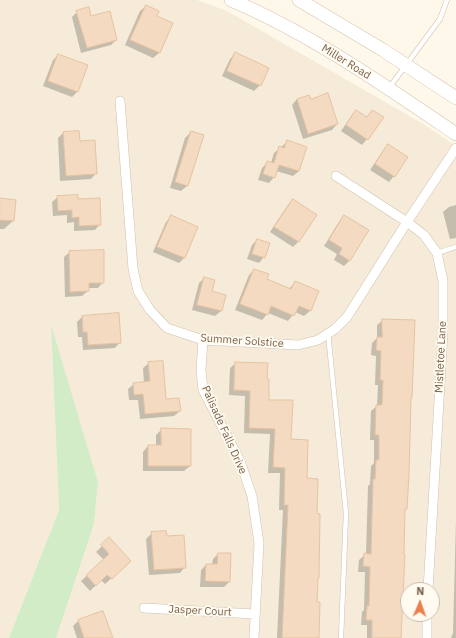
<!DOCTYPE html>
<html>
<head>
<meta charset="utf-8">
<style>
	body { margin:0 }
	#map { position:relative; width:456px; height:638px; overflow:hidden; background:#fdf8ea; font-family:"IBM Plex Sans",sans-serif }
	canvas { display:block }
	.north { position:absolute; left:400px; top:582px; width:40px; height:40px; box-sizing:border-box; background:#fffbf1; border:1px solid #cabdaf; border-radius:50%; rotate:2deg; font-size:11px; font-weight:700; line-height:16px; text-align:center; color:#7a614b }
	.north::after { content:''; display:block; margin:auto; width:14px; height:18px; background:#ea814c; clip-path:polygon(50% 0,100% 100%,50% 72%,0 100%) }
</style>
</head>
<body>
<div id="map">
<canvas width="456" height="638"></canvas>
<div class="north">N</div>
</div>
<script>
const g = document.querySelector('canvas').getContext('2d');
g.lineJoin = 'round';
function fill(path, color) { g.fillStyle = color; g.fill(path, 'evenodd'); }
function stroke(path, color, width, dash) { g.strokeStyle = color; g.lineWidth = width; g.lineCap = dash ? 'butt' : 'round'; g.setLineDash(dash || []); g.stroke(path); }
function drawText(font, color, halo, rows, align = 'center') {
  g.font = font + ' "IBM Plex Sans",sans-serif'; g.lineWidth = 3.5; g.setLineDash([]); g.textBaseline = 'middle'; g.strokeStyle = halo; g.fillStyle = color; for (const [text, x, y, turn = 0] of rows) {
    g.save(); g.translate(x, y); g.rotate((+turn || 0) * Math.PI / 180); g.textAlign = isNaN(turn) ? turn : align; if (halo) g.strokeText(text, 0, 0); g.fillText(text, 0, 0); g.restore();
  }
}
fill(new Path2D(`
	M 0,0 L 197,0 L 227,11 L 425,125 L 456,146 L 456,638 L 56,638 L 94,524 L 98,482 L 51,328 L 59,510 L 9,638 L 0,638 ZM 408,590 L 432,590 L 432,614 L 408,614 Z`), '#f5ebd8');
fill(new Path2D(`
	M 51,325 L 98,482 L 94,524 L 56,638 L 9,638 L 59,510 Z`), '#d2ecc7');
fill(new Path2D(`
	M 146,6 L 156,17 L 172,24 L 159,53 L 153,58 L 125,45 L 140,11 Z
	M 77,12 L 90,17 L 116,40 L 111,45 L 81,53 L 72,17 Z
	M 235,54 L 260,85 L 254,91 L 222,76 L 230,59 Z
	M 58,55 L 78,91 L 72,97 L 43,86 L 53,60 Z
	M 297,99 L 310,100 L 337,124 L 332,130 L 303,139 L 292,105 Z
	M 356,111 L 366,118 L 373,111 L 367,139 L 362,145 L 341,131 L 351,117 Z
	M 191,132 L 202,136 L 187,186 L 181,191 L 170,188 L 185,138 Z
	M 63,133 L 96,173 L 91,179 L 60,181 L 58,138 Z
	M 287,142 L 306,148 L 299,171 L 293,176 L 276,171 L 274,177 L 269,183 L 258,180 L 262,168 L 268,162 L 271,163 L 274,153 Z
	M 389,145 L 394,176 L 389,182 L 370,170 L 383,151 Z
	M 58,197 L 77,200 L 100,224 L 95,230 L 74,231 L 74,222 L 67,223 L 67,215 L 53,216 L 52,202 Z
	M 0,199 L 13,221 L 4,229 L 0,229 Z
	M 293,200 L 316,215 L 298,242 L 293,247 L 270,232 L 288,205 Z
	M 456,205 L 456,238 L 450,239 L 443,212 L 449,207 Z
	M 344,216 L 350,260 L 344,266 L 334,260 L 337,254 L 324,246 L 339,222 Z
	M 171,217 L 197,227 L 184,258 L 179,263 L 153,252 L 166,222 Z
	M 257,240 L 264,257 L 259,263 L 247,259 L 252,245 Z
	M 70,252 L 103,282 L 98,288 L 88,288 L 88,291 L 82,296 L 65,297 L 64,257 Z
	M 254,270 L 266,280 L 289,289 L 295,282 L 318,292 L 310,311 L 304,316 L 295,312 L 288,321 L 268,313 L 262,320 L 235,310 L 249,275 Z
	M 204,278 L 211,292 L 225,296 L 221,311 L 215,316 L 192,310 L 199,283 Z
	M 82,317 L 120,342 L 115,348 L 83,350 L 82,337 L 78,337 L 77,322 Z
	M 383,320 L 406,509 L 404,510 L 400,638 L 367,638 L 367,625 L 361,625 L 362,612 L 364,610 L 365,572 L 358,572 L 359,560 L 366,554 L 368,486 L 370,484 L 371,466 L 374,463 L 374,440 L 370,440 L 371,411 L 377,406 L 378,385 L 375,385 L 376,356 L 371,355 L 372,343 L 377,338 L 377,325 Z
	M 149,363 L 165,400 L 180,411 L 174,416 L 140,419 L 138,400 L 129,400 L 128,389 L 134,384 L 144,383 L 143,368 Z
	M 236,363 L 266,379 L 268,401 L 290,440 L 306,479 L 318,638 L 277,638 L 283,510 L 279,510 L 280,473 L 268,473 L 270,434 L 244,433 L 245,396 L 229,395 L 230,368 Z
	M 162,429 L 190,466 L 184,471 L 143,471 L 143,452 L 148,446 L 156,446 L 156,435 Z
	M 456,520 L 456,638 L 451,638 L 453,633 Z
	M 152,533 L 166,537 L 185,567 L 180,573 L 149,575 L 146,539 Z
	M 109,539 L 125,566 L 105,584 L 101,580 L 90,591 L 81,581 L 104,560 L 96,552 Z
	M 218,554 L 229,582 L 224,587 L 200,587 L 201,570 L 206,565 L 212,565 L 213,559 Z
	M 103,612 L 111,638 L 77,638 L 73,626 L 78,621 Z`), '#0003');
const building = new Path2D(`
	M 146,5 L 159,11 L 157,16 L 173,23 L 160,53 L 130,40 Z
	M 89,7 L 91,16 L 110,11 L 117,40 L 87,48 L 76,11 Z
	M 235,52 L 269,68 L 261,86 L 227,71 Z
	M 58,54 L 88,65 L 78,92 L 48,81 Z
	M 328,93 L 338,124 L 308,134 L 297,99 L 309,95 L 311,99 Z
	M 356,110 L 367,117 L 372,110 L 384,117 L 368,140 L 346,125 Z
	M 79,131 L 80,141 L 95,140 L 97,174 L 66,176 L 63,132 Z
	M 191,131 L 204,135 L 188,186 L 175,182 Z
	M 287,140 L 307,147 L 299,171 L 279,165 L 275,178 L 263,174 L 267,161 L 274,163 L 279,146 L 284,148 Z
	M 388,144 L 408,157 L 395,177 L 375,164 Z
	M 78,195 L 78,199 L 100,198 L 101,225 L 79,226 L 79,217 L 72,218 L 72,210 L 58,211 L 57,196 Z
	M 0,198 L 16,200 L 14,221 L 0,220 Z
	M 293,199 L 317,215 L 299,242 L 274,227 Z
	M 171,215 L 198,227 L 185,258 L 157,247 Z
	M 344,215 L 369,230 L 350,261 L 339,254 L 342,248 L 329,240 Z
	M 257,239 L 270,243 L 265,258 L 252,254 Z
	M 104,250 L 104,283 L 89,283 L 89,291 L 70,292 L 69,251 Z
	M 254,269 L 269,274 L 267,279 L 291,289 L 295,281 L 319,291 L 311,311 L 299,306 L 294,316 L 271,306 L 268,315 L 240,304 Z
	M 204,277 L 215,280 L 212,291 L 226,295 L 222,311 L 197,305 Z
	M 119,313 L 121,343 L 88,345 L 87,332 L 83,332 L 82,316 Z
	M 382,319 L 415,320 L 412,398 L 411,398 L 409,474 L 407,509 L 405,509 L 404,555 L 405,555 L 401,638 L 372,638 L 372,620 L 366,620 L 367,606 L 369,606 L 370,567 L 363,566 L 364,553 L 371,554 L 373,479 L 375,479 L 376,460 L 379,460 L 379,435 L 375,435 L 376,405 L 382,405 L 383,380 L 380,380 L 381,351 L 376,350 L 377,337 L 382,337 Z
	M 163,361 L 166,399 L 179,398 L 181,411 L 145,414 L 143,394 L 134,395 L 133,383 L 150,381 L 148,362 Z
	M 235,362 L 268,363 L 267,379 L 269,379 L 269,400 L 293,400 L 291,439 L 308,440 L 307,478 L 318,479 L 317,513 L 320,514 L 319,578 L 318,578 L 317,602 L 320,602 L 319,638 L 282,638 L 288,505 L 284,505 L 285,468 L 273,467 L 275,429 L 249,428 L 250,391 L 234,390 Z
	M 161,428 L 191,429 L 191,466 L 148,466 L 148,445 L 161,445 Z
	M 166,531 L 167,536 L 184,535 L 186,568 L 154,570 L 151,532 Z
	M 109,537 L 131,561 L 112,579 L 107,575 L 96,586 L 86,575 L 109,554 L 101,545 Z
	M 218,553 L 231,553 L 230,582 L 205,581 L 206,564 L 217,564 Z
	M 103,611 L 113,638 L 84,638 L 78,620 Z`);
fill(building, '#f4dac0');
stroke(building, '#e7c3a0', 1);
const service = new Path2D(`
	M 389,88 L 440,19 L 447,0
	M 437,253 L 456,247
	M 328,333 L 346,513 L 341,638`);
const minor = new Path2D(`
	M 120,101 L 133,269 L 138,291 L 150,310 L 167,328 L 203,340 L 298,345 L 318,340 L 335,329 L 347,317 L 407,222 L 456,148
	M 336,176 L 407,222 L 424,235 L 437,253 L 443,281 L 443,332 L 428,590
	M 203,340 L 201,370 L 203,390 L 240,461 L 252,496 L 259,543 L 254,638
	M 144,608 L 255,614
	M 427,638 L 427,614`);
const secondary = new Path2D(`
	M 231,0 C 311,34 384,85 456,134
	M 299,0 L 383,50 L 456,98`);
stroke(service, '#d1c1ae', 5.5);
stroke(minor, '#d1c1ae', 10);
stroke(secondary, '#d4c2ac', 14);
stroke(service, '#fff', 4.5);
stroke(minor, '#fff', 9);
stroke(secondary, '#fff', 13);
drawText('11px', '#7a614b', '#fffbf1', [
	["Miller Road",346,62,32],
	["Summer Solstice",242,341,4],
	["Mistletoe Lane",441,357,-87],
	["Palisade Falls Drive",224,430,66],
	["Jasper Court",200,611,3]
]);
</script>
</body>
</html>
